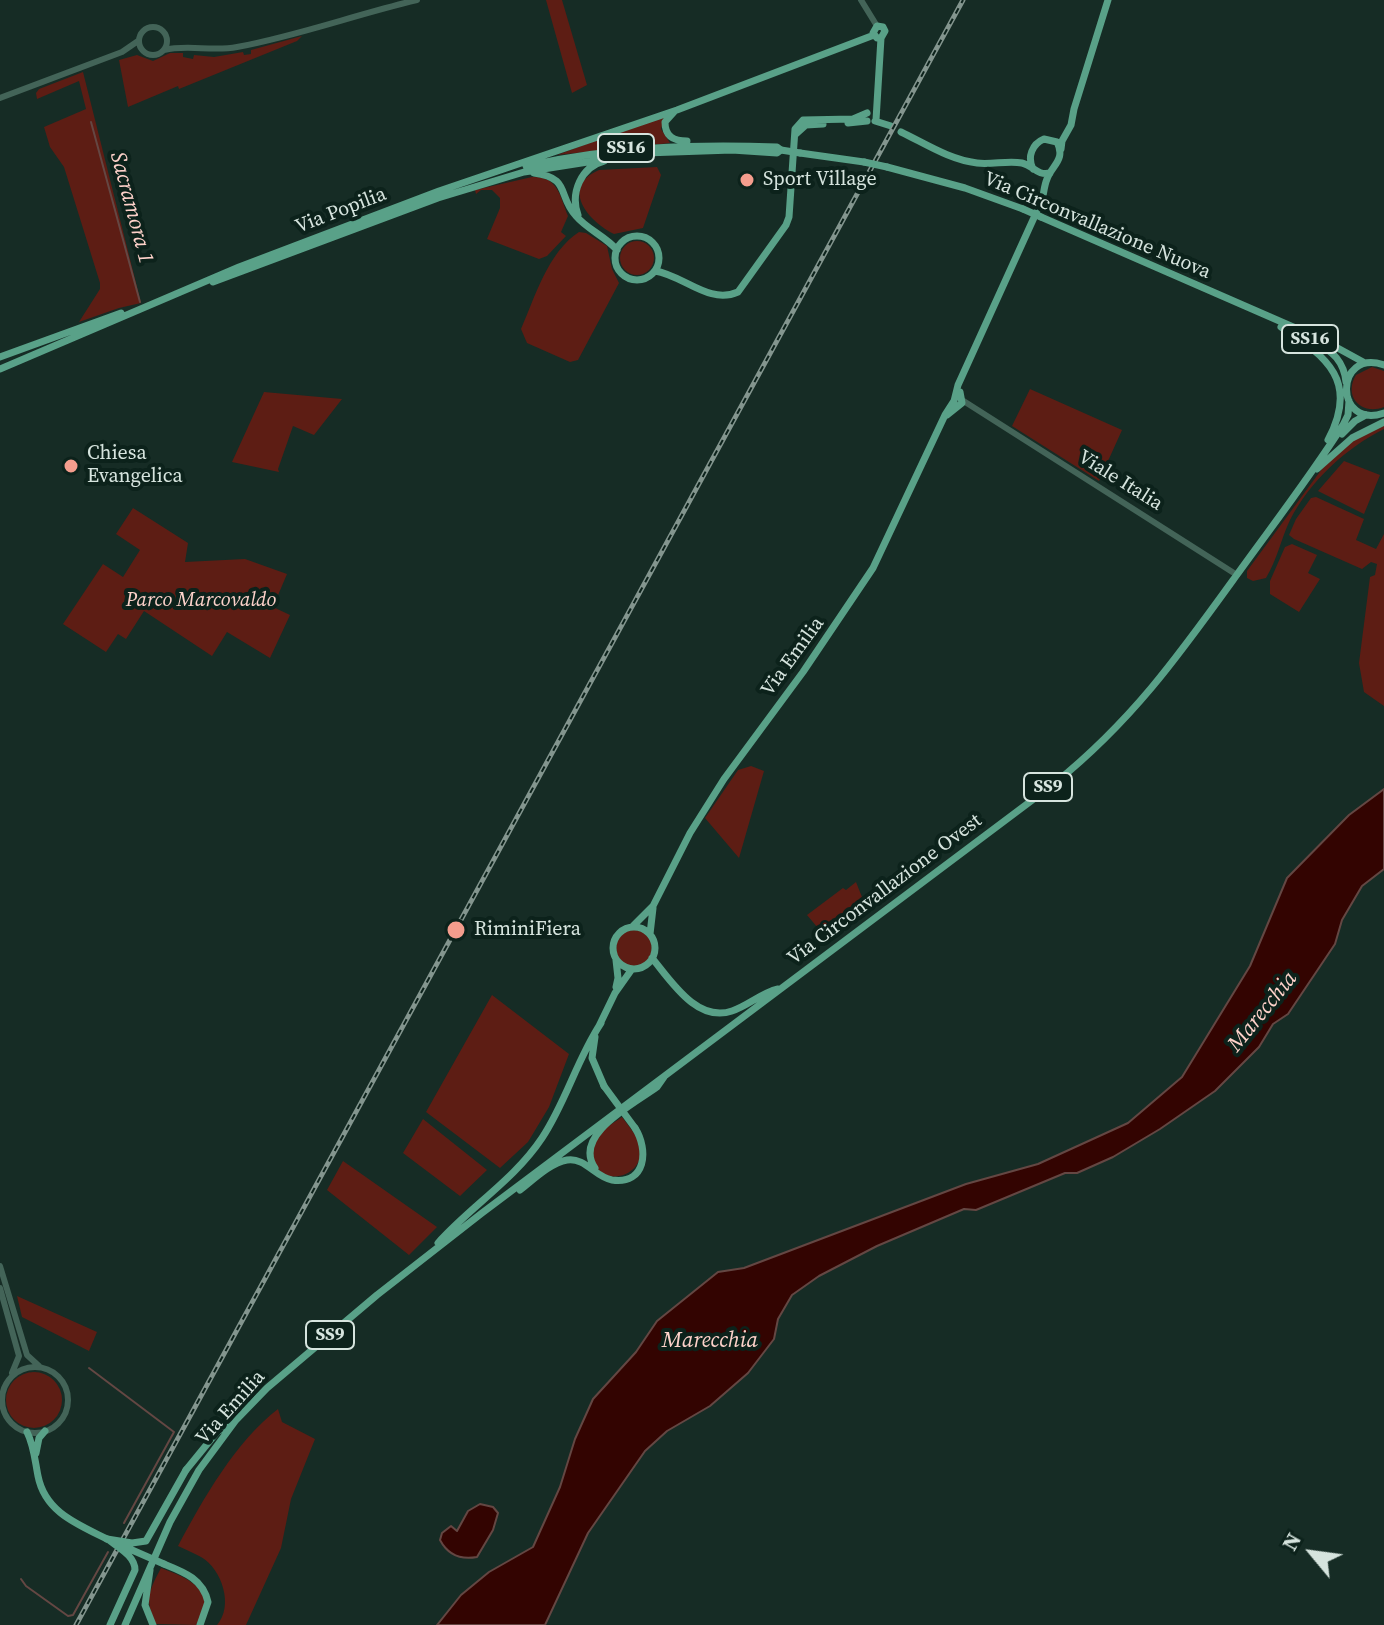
<!DOCTYPE html>
<html>
<head>
<meta charset="utf-8">
<style>
	body { margin:0 }
	#map { position:relative; width:1384px; height:1625px; overflow:hidden; background:#162c25; font-family:"Source Serif 4",serif }
	canvas { display:block }
	.north { position:absolute; left:1272px; top:1513px; width:80px; height:80px; -webkit-text-stroke:6px #0c221b; paint-order:stroke; rotate:299deg; font-size:22px; font-weight:700; line-height:32px; text-align:center; color:#d6e4de }
	.north::after { content:''; display:block; margin:auto; width:28px; height:36px; background:#d6e4de; clip-path:polygon(50% 0,100% 100%,50% 72%,0 100%) }
</style>
</head>
<body>
<div id="map">
<canvas width="1384" height="1625"></canvas>
<div class="north">N</div>
</div>
<script>
const g = document.querySelector('canvas').getContext('2d');
g.lineJoin = 'round';
function fill(path, color) { g.fillStyle = color; g.fill(path, 'evenodd'); }
function stroke(path, color, width, dash) { g.strokeStyle = color; g.lineWidth = width; g.lineCap = dash ? 'butt' : 'round'; g.setLineDash(dash || []); g.stroke(path); }
function drawText(font, color, halo, rows, align = 'center') {
  g.font = font + ' "Source Serif 4",serif'; g.lineWidth = 8; g.setLineDash([]); g.textBaseline = 'middle'; g.strokeStyle = halo; g.fillStyle = color; for (const [text, x, y, turn = 0] of rows) {
    g.save(); g.translate(x, y); g.rotate((+turn || 0) * Math.PI / 180); g.textAlign = isNaN(turn) ? turn : align; if (halo) g.strokeText(text, 0, 0); g.fillText(text, 0, 0); g.restore();
  }
}
fill(new Path2D(`
	M 546,0 L 562,0 L 587,85 L 572,93 Z
	M 302,36 L 297,41 L 179,89 L 178,86 L 128,107 L 119,60 L 137,55 L 153,61 L 170,53 L 183,53 L 183,57 L 193,59 L 194,55 L 214,57 L 243,52 L 244,55 L 251,54 L 251,50 Z
	M 83,72 L 141,303 L 119,308 L 79,322 L 100,289 L 100,283 L 64,167 L 50,147 L 44,127 L 86,109 L 79,81 L 37,99 L 36,93 L 39,89 Z
	M 665,115 L 661,129 L 670,143 L 557,155 Z
	M 657,167 L 661,175 L 643,228 L 614,234 C 589,222 559,187 599,170 Z
	M 532,177 C 558,176 560,196 568,216 L 561,232 L 566,236 L 547,256 L 539,259 L 487,239 L 500,208 L 500,198 L 492,190 L 481,190 L 476,194 L 475,190 Z
	M 579,232 L 586,233 L 607,246 L 612,269 L 619,283 L 578,360 L 570,362 L 527,343 L 521,329 C 535,297 548,252 579,232 Z
	M620 258a17 17 0 1 1 34 0a17 17 0 1 1-34 0Z
	M 1372,367 L 1384,371 L 1384,407 C 1361,416 1343,396 1356,375 Z
	M 1030,389 L 1122,430 L 1099,481 L 1012,426 Z
	M 264,392 L 342,399 L 314,435 L 293,426 L 278,469 L 279,472 L 232,462 Z
	M 1384,423 L 1384,429 C 1346,448 1310,481 1290,520 C 1281,539 1277,560 1266,578 L 1253,581 L 1247,578 L 1247,571 L 1327,462 L 1352,440 Z
	M 1344,461 L 1380,475 L 1364,514 L 1318,491 Z
	M 1316,497 L 1364,519 L 1356,540 L 1376,549 L 1384,534 L 1384,706 L 1364,692 L 1359,663 L 1370,577 L 1375,575 L 1377,564 L 1371,562 L 1362,569 L 1294,539 L 1289,535 L 1296,519 L 1311,498 Z
	M 133,508 L 188,543 L 185,562 L 245,559 L 287,574 L 273,607 L 290,615 L 270,658 L 227,632 L 212,656 L 144,611 L 126,639 L 118,634 L 106,652 L 63,624 L 103,564 L 123,577 L 140,550 L 116,534 Z
	M 1292,544 L 1317,555 L 1308,573 L 1320,579 L 1299,612 L 1270,594 L 1270,581 L 1285,547 Z
	M 751,766 L 764,771 L 739,858 L 705,818 L 738,770 Z
	M 856,882 L 866,907 L 828,940 L 807,915 L 843,888 L 846,890 Z
	M616 948a18 18 0 1 1 36 0a18 18 0 1 1-36 0Z
	M 492,995 L 569,1054 L 549,1107 L 528,1142 L 500,1168 L 426,1112 Z
	M 622,1117 C 627,1124 633,1131 637,1138 C 656,1175 596,1194 593,1155 C 592,1148 592,1142 597,1136 C 602,1129 614,1123 622,1117 Z
	M 423,1119 L 487,1170 L 460,1196 L 403,1153 Z
	M 343,1161 L 437,1227 L 409,1255 L 327,1190 Z
	M 17,1296 L 97,1332 L 89,1351 L 22,1317 Z
	M6 1400a28 28 0 1 1 56 0a28 28 0 1 1-56 0Z
	M 278,1409 L 282,1422 L 315,1439 L 291,1499 L 281,1548 L 246,1625 L 217,1625 C 234,1606 222,1569 201,1557 C 194,1553 186,1550 178,1546 C 203,1499 236,1441 278,1409 Z
	M 161,1568 C 188,1578 220,1591 196,1625 L 156,1624 C 144,1599 149,1591 161,1568 Z`), '#5d1d14');
const water = new Path2D(`
	M 1384,789 L 1384,869 L 1362,886 L 1342,920 L 1335,944 L 1288,1014 L 1273,1024 L 1259,1047 L 1215,1091 L 1160,1129 L 1113,1157 L 1077,1173 L 1065,1173 L 976,1210 L 964,1209 L 877,1246 L 819,1276 L 792,1295 L 778,1319 L 774,1339 L 748,1373 L 710,1406 L 667,1431 L 645,1451 L 588,1533 L 545,1625 L 437,1625 L 461,1595 L 489,1572 L 533,1547 L 560,1487 L 575,1439 L 593,1399 L 636,1352 L 657,1321 L 718,1272 L 744,1268 L 966,1184 L 1038,1164 L 1128,1123 L 1182,1077 L 1250,966 L 1287,878 L 1349,815 Z
	M 480,1504 L 493,1507 L 498,1513 L 493,1530 L 477,1557 C 461,1560 448,1555 440,1540 L 442,1533 L 451,1526 L 457,1531 L 468,1511 Z`);
fill(water, '#330401');
stroke(water, '#644743', 2);
stroke(new Path2D(`
	M 91,122 L 140,302
	M 89,1368 L 174,1432 L 124,1523
	M 21,1579 L 26,1586 L 68,1616 L 73,1615 L 108,1552`), '#644743', 2);
stroke(new Path2D(`
	M 861,0 L 877,26
	M139 41a14 14 0 1 1 28 0a14 14 0 1 1-28 0Z
	M 164,50 C 188,44 212,52 237,47 C 297,36 357,14 417,0
	M 0,98 L 122,52 L 138,41
	M 962,400 L 1237,575
	M 0,1266 L 27,1355 L 39,1366
	M 0,1288 L 19,1356 L 12,1373
	M2 1400a33 33 0 1 1 66 0a33 33 0 1 1-66 0Z`), '#436458', 6);
stroke(new Path2D(`
	M 674,112 L 665,122 C 665,137 674,141 687,141
	M 876,120 L 881,38 L 885,31 L 883,27 L 877,26 L 873,33 L 877,38 L 881,38
	M 875,121 L 891,126
	M 848,123 L 867,121
	M 901,132 C 926,144 950,160 977,163 C 992,165 1008,160 1022,163 C 1034,166 1037,176 1050,173
	M 796,134 L 806,125 L 823,124
	M 1061,149 L 1062,141 L 1071,125 L 1074,109 L 1108,0
	M 800,153 L 864,162
	M 526,166 C 610,147 691,144 777,147 L 781,150
	M 887,167 L 965,188 L 1023,209
	M 534,173 C 571,178 557,195 576,216 C 588,230 605,236 617,250
	M 578,215 C 570,193 581,167 604,161
	M 1041,217 L 1323,340 L 1365,363
	M615 258a22 22 0 1 1 44 0a22 22 0 1 1-44 0Z
	M 655,271 C 683,275 709,305 738,292 L 786,225 L 789,217 L 795,129 L 803,120 L 853,119 L 867,113
	M 213,282 L 438,198 L 524,172 L 645,153 L 732,150 L 777,153 L 781,150
	M 1281,327 C 1328,357 1359,382 1328,440
	M 1315,342 C 1333,351 1344,362 1346,382
	M 0,357 L 121,313
	M 1384,365 C 1334,348 1334,430 1384,413
	M 0,369 L 239,267 L 439,191 L 677,110 L 874,35
	M 947,415 L 962,403 L 960,392
	M 1342,434 L 1355,421 L 1366,415
	M 1317,469 L 1352,438 L 1384,422
	M 633,926 L 653,906 L 690,833 L 724,779 L 803,672 L 873,568 L 945,415 L 954,401 L 958,385 L 1042,200 C 1044,193 1044,186 1047,179 C 1052,165 1066,160 1057,142 L 1044,139 C 1032,144 1027,157 1033,169
	M613 948a21 21 0 1 1 42 0a21 21 0 1 1-42 0Z
	M 650,934 L 653,908
	M 652,958 C 671,981 697,1023 732,1011 C 748,1006 761,993 778,989
	M 616,987 L 618,978 L 616,960
	M 599,1026 L 615,993 L 632,969
	M 595,1037 L 592,1058 L 604,1086
	M 595,1168 C 572,1135 634,1104 657,1087 L 664,1077
	M 520,1190 C 533,1180 550,1163 567,1160 C 585,1157 595,1177 612,1180 C 646,1185 649,1150 635,1128
	M 438,1243 C 471,1206 514,1180 542,1138 C 566,1102 577,1059 601,1023
	M 27,1432 C 34,1446 35,1461 38,1476 C 45,1512 77,1524 107,1539
	M 36,1453 L 39,1438 L 45,1431
	M 186,1470 L 217,1432 L 230,1424
	M 164,1564 C 184,1572 203,1579 208,1602 L 200,1625
	M 150,1570 L 145,1605 L 153,1625
	M 125,1625 L 170,1522 L 199,1470 L 236,1420 L 267,1388 L 377,1295 L 482,1213 L 1055,783 C 1132,721 1179,655 1236,576 C 1272,526 1310,477 1343,425 L 1348,415 L 1349,401`), '#59a188', 7);
const rail = new Path2D(`
	M 76,1625 L 963,0`);
stroke(rail, '#83958e', 5);
stroke(rail, '#0c221b', 2, [6]);
stroke(new Path2D(`
	M 781,150 L 800,153
	M 864,162 L 887,167
	M 1023,209 L 1041,217
	M 604,1086 L 635,1128
	M 107,1539 L 132,1543 L 146,1541 L 186,1470
	M 109,1540 C 119,1548 135,1556 135,1570 L 110,1625
	M 116,1543 L 164,1564`), '#59a188', 7);
for (const [x, y, r, color] of [
	[747,180,8,"#f49d8d"],
	[71,466,8,"#f49d8d"],
	[456,930,10,"#f49d8d"]
]) { const dot = new Path2D(); dot.arc(x, y, r, 0, 2 * Math.PI); g.fillStyle = color; g.fill(dot); stroke(dot, '#0c221b', 3); }
for (const [x, y, w] of [
	[626,148,56],
	[1310,339,56],
	[1048,787,48],
	[330,1335,48]
]) { const box = new Path2D(); box.roundRect(x - w / 2, y - 14, w, 28, 6); g.fillStyle = '#0c221b'; g.fill(box); stroke(box, '#d6e4de', 2); }
drawText('bold 18px', '#d6e4de', null, [
	["SS16",626,148],
	["SS16",1310,339],
	["SS9",1048,787],
	["SS9",330,1335]
]);
drawText('20px', '#d6e4de', '#0c221b', [
	["Sport Village",763,180],
	["Chiesa",87,454],
	["Evangelica",87,477],
	["RiminiFiera",474,930]
], 'left');
drawText('20px', '#d6e4de', '#0c221b', [
	["Via Popilia",341,211,-21],
	["Via Circonvallazione Nuova",1097,226,23],
	["Viale Italia",1120,481,32],
	["Via Emilia",793,657,-54],
	["Via Circonvallazione Ovest",885,890,-37],
	["Via Emilia",231,1408,-48]
]);
drawText('italic 20px', '#fdd2ca', '#0c221b', [
	["Parco Marcovaldo",201,601]
]);
drawText('italic 22px', '#fed2ca', '#0c221b', [
	["Sacramora 1",131,208,75],
	["Marecchia",1263,1012,-51],
	["Marecchia",710,1341]
]);
</script>
</body>
</html>
